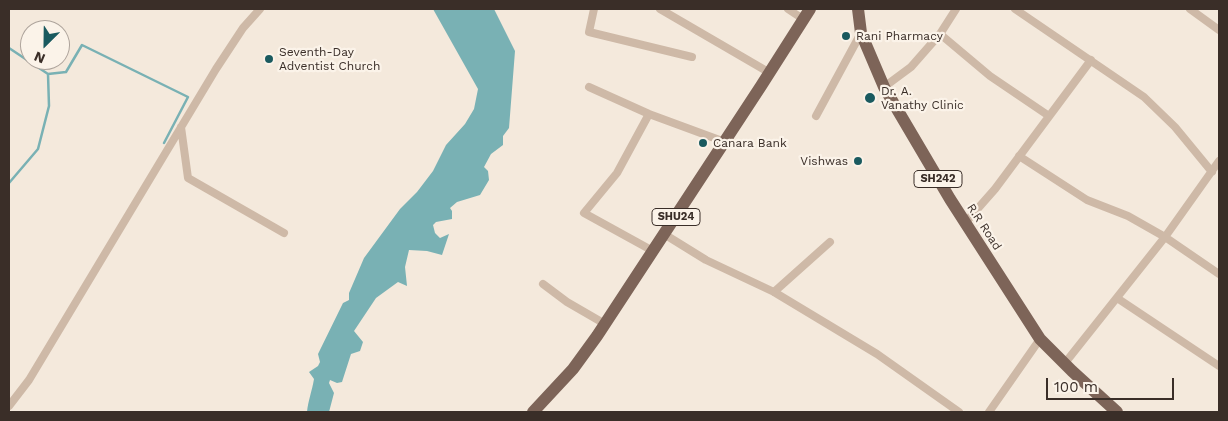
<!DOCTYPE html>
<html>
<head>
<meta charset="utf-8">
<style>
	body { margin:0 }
	#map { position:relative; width:1228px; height:421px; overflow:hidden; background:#f4e9dc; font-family:"Work Sans",sans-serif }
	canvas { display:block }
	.frame { position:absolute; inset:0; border:10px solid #3a2e28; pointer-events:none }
	.north { position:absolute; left:20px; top:20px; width:50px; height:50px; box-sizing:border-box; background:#fbf3e9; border:1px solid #aea49c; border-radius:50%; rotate:203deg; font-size:14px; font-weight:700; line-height:20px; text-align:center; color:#3a2e28 }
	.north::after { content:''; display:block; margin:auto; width:18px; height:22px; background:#1a5a5f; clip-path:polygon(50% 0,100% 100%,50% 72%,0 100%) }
	.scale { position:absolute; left:1046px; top:378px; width:128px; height:22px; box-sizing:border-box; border:2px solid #3a2e28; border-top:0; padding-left:6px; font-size:15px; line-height:18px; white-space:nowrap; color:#3a2e28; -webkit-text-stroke:4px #fbf3e9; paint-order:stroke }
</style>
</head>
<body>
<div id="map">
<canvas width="1228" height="421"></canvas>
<div class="frame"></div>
<div class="north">N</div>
<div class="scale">100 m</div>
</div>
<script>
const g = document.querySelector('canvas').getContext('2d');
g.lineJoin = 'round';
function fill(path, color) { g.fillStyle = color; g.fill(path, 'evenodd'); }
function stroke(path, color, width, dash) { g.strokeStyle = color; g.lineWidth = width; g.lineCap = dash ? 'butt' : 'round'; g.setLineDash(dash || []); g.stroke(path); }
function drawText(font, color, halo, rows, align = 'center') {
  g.font = font + ' "Work Sans",sans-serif'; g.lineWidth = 4.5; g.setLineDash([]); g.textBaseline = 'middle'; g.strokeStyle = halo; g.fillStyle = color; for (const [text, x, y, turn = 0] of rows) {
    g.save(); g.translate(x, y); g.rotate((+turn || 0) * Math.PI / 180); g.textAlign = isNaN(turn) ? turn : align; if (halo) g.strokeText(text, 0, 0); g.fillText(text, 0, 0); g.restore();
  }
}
fill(new Path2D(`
	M 433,9 L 494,9 L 515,51 L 509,128 L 503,136 L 503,145 L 491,154 L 484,167 L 488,171 L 489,180 L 480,195 L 457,202 L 450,208 L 452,211 L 452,219 L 436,222 L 433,225 L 435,233 L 440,238 L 449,234 L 442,255 L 427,251 L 409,250 L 405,267 L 407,286 L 398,282 L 376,298 L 354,331 L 363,342 L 360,351 L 351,354 L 342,382 L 337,383 L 330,380 L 329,383 L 334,393 L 329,412 L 307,412 C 308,401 312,391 314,379 L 309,372 L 318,366 L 320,362 L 318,354 L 343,303 L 349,300 L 349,293 L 364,258 L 400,209 L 417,192 L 433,171 L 446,145 L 465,124 L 474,109 L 478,89 Z`), '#79b1b4');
stroke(new Path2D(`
	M 9,48 L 48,74 L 49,106 L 38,149 L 9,183
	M 48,74 L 66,72 L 82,45 L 188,97 L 164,143`), '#79b1b4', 2.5);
stroke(new Path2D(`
	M 594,9 L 589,32 L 692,57
	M 660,9 L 770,73
	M 788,9 L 803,19
	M 1015,9 L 1144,97 L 1175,127 L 1212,172
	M 1190,9 L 1219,30
	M 940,34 L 990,76 L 1049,116
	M 589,87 L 649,114 L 725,142
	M 884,87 L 911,67 L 940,34 L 956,9
	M 649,114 L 617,173 L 584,213 L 653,251
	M 816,116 L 861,33
	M 181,127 L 188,178 L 284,233
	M 1019,156 L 1087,200 L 1128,216 L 1165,237 L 1219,274
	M 965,223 L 995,189 L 1091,60
	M 664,234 L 706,260 L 774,292 L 877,354 L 959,412
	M 543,284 L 567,302 L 605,324
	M 774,292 L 830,242
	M 1117,298 L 1219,366
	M 1065,363 L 1165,237 L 1219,161
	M 9,406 L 29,380 L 216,69 L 243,28 L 260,9
	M 989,412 L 1040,339`), '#ceb9a7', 8);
stroke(new Path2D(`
	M 858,9 L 861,33 L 884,87 L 950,199 L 1040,339 L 1072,371 L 1117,412
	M 533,412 L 573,369 L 597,336 L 761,86 L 810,9`), '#7d6458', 12);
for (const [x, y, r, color] of [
	[846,36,5,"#1a5a5f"],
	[269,59,5,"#1a5a5f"],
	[870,98,6,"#1a5a5f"],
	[703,143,5,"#1a5a5f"],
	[858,161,5,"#1a5a5f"]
]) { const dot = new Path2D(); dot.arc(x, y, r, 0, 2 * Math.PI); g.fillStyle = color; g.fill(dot); stroke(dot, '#fbf3e9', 2); }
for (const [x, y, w] of [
	[938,179,48],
	[676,217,48]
]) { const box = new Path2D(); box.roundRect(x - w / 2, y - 8.5, w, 17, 4); g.fillStyle = '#fbf3e9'; g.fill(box); stroke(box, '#3a2e28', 1); }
drawText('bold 11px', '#3a2e28', null, [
	["SH242",938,179],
	["SHU24",676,217]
]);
drawText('12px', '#3a2e28', '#fbf3e9', [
	["Rani Pharmacy",856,36],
	["Seventh-Day",279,52],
	["Adventist Church",279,66],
	["Dr. A.",881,91],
	["Vanathy Clinic",881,105],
	["Canara Bank",713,143],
	["Vishwas",848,161,"right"]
], 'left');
drawText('12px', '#3a2e28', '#fbf3e9', [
	["R.R Road",984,227,57]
]);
</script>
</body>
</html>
